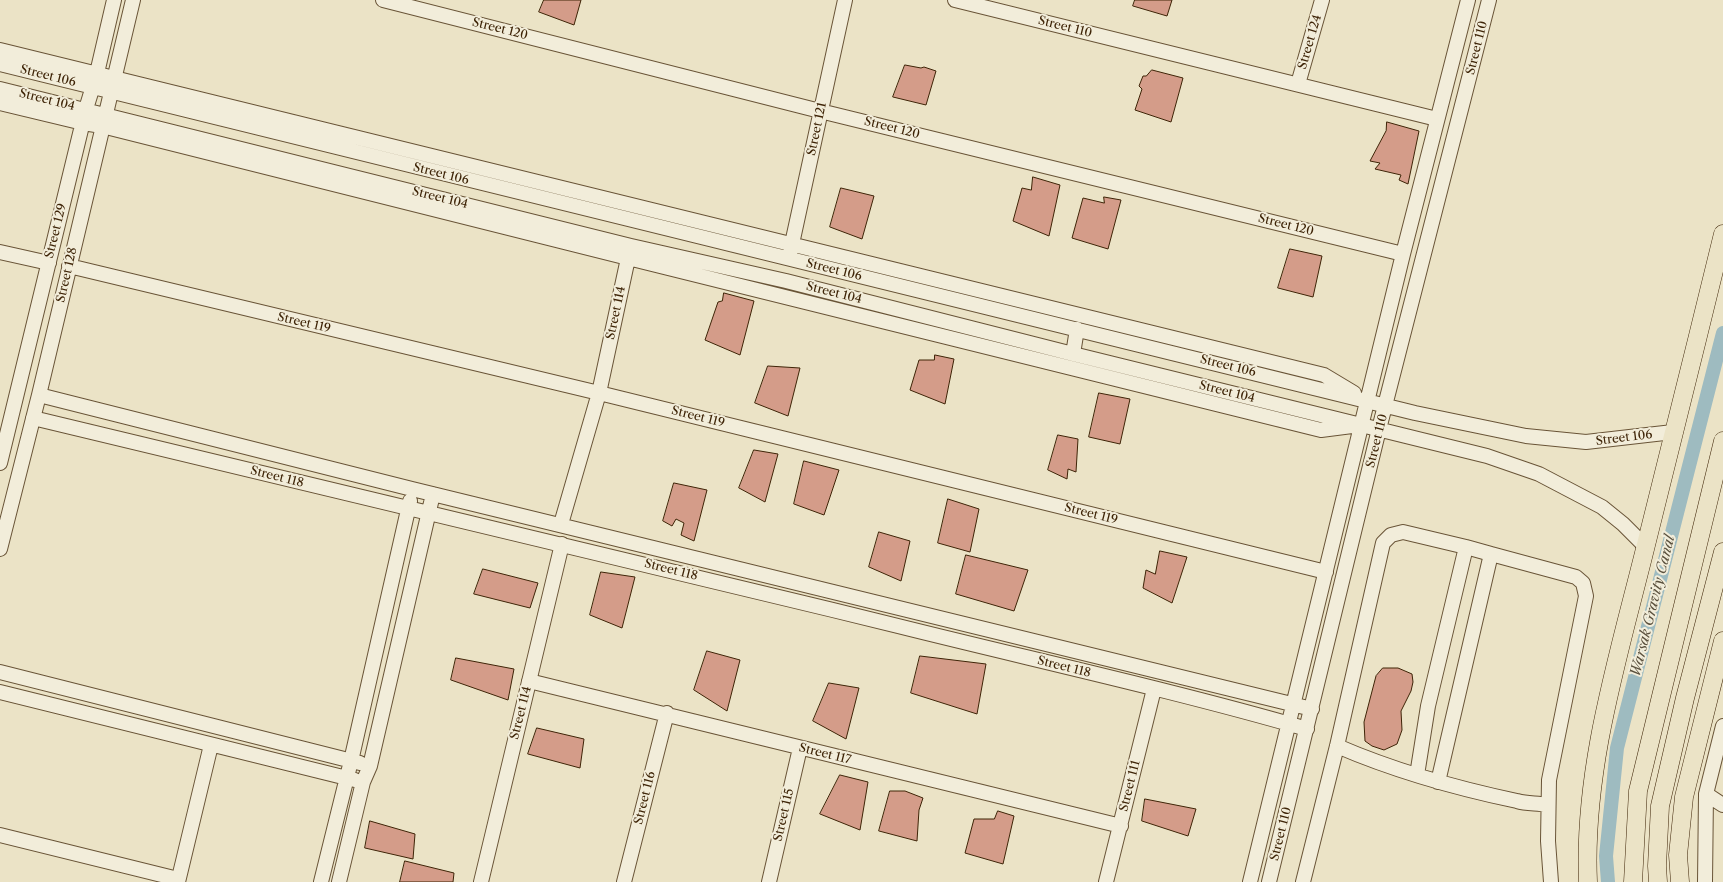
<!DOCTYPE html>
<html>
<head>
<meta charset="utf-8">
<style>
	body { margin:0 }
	canvas { display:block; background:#ebe3c6 }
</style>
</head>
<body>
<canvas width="1723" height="882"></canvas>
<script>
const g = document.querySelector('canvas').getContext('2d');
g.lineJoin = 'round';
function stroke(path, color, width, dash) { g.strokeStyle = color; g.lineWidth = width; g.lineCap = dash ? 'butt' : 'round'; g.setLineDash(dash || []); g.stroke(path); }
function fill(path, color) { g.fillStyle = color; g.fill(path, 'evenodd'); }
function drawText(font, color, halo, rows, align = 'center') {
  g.font = font + ' "Libre Caslon Text",serif'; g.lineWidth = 4; g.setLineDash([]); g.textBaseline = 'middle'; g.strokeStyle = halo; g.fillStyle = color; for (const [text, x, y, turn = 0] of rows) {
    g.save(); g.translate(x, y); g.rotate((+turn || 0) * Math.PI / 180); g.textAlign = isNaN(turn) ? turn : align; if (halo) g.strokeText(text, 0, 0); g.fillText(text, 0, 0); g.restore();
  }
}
stroke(new Path2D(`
	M 1608,882 L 1606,856 L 1617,748 L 1723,333`), '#9ebbc0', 14);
const building = new Path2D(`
	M 544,0 L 581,0 L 574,25 L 539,12 Z
	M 1135,0 L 1172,0 L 1167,16 L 1133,6 Z
	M 905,65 L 921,68 L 924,67 L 936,71 L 926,105 L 893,97 Z
	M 1152,70 L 1183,78 L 1171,122 L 1135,110 L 1142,89 L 1139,86 L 1143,76 L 1146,76 Z
	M 1387,122 L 1419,131 L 1408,184 L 1399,180 L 1401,175 L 1375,169 L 1380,163 L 1370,161 L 1386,131 Z
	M 1033,177 L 1060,185 L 1049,236 L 1013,221 L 1022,188 L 1031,190 Z
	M 841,188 L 874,196 L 862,239 L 830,227 Z
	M 1104,197 L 1121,200 L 1108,249 L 1072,238 L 1083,198 L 1104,203 Z
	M 1290,249 L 1322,256 L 1313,297 L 1278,288 Z
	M 724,293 L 754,301 L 740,355 L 705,340 L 718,302 L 722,301 Z
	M 935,355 L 954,359 L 945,404 L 910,390 L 919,360 L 934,360 Z
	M 768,366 L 800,368 L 788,416 L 755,403 Z
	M 1099,393 L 1130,399 L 1120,444 L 1089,437 Z
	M 1058,435 L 1078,439 L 1076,472 L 1068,469 L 1067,479 L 1048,470 Z
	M 754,450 L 778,454 L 765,502 L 739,488 Z
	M 804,461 L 839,470 L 824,515 L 794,504 Z
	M 674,483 L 707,490 L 694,541 L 681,535 L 684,523 L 676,519 L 672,526 L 663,521 Z
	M 948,499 L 979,509 L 970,552 L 938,543 Z
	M 879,532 L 910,541 L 901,581 L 869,567 Z
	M 1160,551 L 1187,557 L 1172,603 L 1143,588 L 1146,570 L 1155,574 Z
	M 966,555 L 1028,570 L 1014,611 L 956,594 Z
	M 483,569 L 538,583 L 530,608 L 474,594 Z
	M 601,572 L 635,577 L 622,628 L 590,615 Z
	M 707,651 L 740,660 L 727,711 L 694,690 Z
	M 920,656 L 986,664 L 977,714 L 911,693 Z
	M 456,658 L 514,669 L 508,700 L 451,680 Z
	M 1383,668 L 1398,668 L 1412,674 L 1413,682 L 1411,691 L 1401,711 L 1402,730 L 1397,744 L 1384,750 L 1372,746 L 1365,741 L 1364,722 L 1376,676 Z
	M 829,683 L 859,688 L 846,739 L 813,721 Z
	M 537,728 L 584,739 L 580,768 L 528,754 Z
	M 840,775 L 868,782 L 860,830 L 820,814 Z
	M 890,791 L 905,791 L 923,798 L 919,810 L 917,841 L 879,831 Z
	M 1145,799 L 1196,809 L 1188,836 L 1142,821 Z
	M 998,811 L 1014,816 L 1003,864 L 965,853 L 974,819 L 994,819 Z
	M 370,821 L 415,834 L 413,859 L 365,848 Z
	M 405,861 L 454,873 L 453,882 L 400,882 Z`);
fill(building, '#d49c89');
stroke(building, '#3e2407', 1);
const minor = new Path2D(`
	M 383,0 L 820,111 L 1403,254
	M 955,0 L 1437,119
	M 0,50 L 1324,375 L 1354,393
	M 0,64 L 1415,413 L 1526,436 L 1586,442 L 1673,432
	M 1298,84 L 1322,0
	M 0,89 L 631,246 L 786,281 L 1073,354 L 1487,456 L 1539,474 L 1602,507 L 1623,524 L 1646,547
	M 0,103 L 83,123 L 102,126 L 628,258 L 1321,430 L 1352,426
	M 0,252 L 49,263
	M 790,253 L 845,0
	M 69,266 L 599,393 L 1326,572
	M 1073,354 L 1077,329
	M 39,395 L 412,489 L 1312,709
	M 33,418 C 321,488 610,555 898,626 C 1034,660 1172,690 1307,729
	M 0,463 L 86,109 L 97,73 L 114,0
	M 561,524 L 599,393 L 630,249
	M 0,549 L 39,395 L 133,0
	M 0,672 L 360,763
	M 529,681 L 1121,826
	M 0,692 L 355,780
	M 1337,746 C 1395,771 1455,788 1517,801 C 1527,804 1537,803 1547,805
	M 1417,775 L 1428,706 L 1466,547 L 1491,554
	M 1438,782 L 1491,554 L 1576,577 L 1583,583 L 1586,596 L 1549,780 L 1548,841 L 1551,882
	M 1706,794 L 1723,805
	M 0,835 L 178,879
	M 178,882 L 211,745
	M 321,882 L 351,761 L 410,501
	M 339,882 L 363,782 L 370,766 L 433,494
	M 481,882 L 562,544
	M 624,882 L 667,713
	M 769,882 L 800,748
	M 1106,882 L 1154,689
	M 1250,882 L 1403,254 L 1468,0
	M 1269,882 L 1379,429 L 1489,0
	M 1303,882 L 1337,746 L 1383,543 L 1391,535 L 1403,532 L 1466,547
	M 1705,882 L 1706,794 L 1723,726`);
const major = new Path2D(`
	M 1588,882 C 1583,769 1618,658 1645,549 C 1672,444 1697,339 1723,234
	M 1633,882 L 1638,791 L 1723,441
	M 1658,882 L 1657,866 L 1660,806 L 1685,698 L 1723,552
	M 1680,882 L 1678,855 L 1684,797 L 1723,641`);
stroke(minor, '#695437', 16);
stroke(major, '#3e2407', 19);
stroke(minor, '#f2edda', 14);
stroke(major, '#ebe3c6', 18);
drawText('12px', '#3e2407', '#f2edda', [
	["Street 110",1065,27,14],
	["Street 120",500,29,14],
	["Street 124",1310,42,-74],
	["Street 110",1477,48,-76],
	["Street 106",48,76,14],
	["Street 104",47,100,14],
	["Street 120",892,128,14],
	["Street 121",817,129,-78],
	["Street 106",441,174,14],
	["Street 104",440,198,14],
	["Street 120",1286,225,14],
	["Street 129",56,231,-76],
	["Street 106",834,270,14],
	["Street 128",67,275,-77],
	["Street 104",834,293,14],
	["Street 114",616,313,-78],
	["Street 119",304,323,13],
	["Street 106",1228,366,14],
	["Street 104",1227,392,14],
	["Street 119",698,417,14],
	["Street 106",1624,438,-7],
	["Street 110",1377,441,-76],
	["Street 118",277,477,14],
	["Street 119",1091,514,14],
	["Street 118",671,570,14],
	["Street 118",1064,667,14],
	["Street 114",521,713,-76],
	["Street 117",825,754,14],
	["Street 111",1130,786,-76],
	["Street 116",645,798,-76],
	["Street 115",784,815,-77],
	["Street 110",1281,834,-76]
]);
drawText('italic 14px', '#5b513e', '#f2edda', [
	["Warsak Gravity Canal",1653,606,-76]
]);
</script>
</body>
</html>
